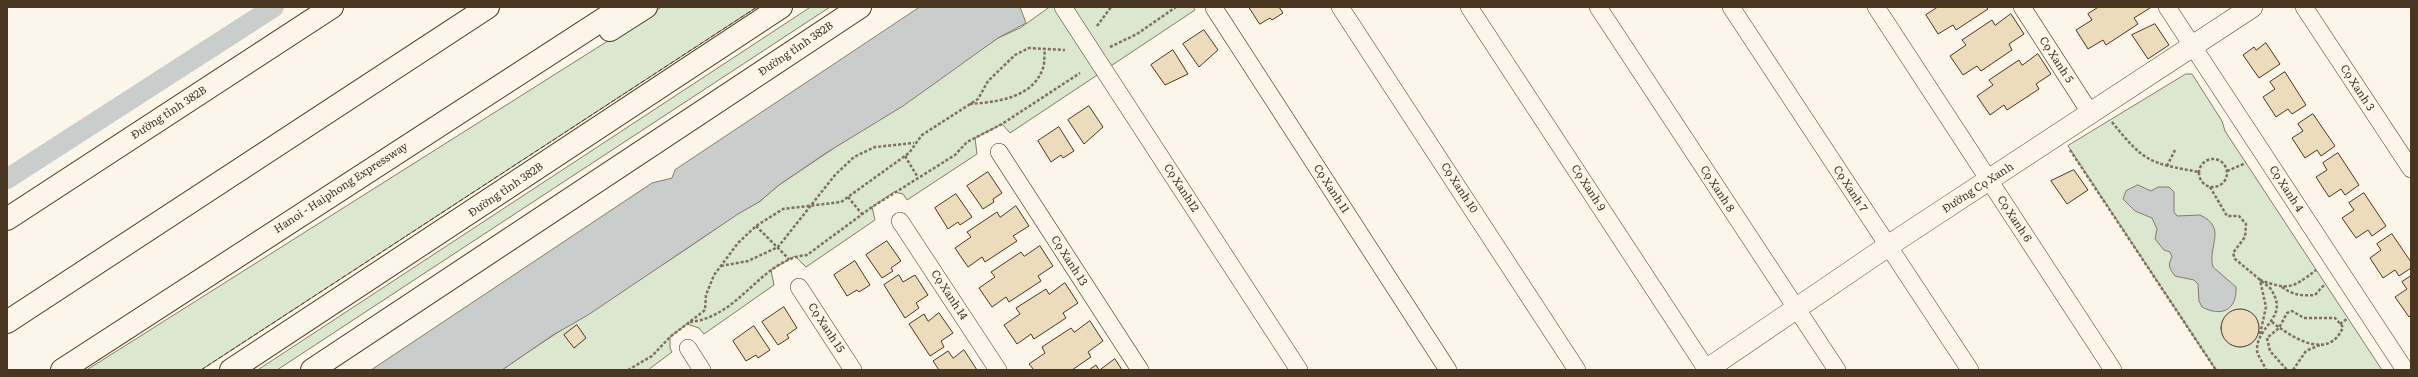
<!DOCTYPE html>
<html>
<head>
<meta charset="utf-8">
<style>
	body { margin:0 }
	#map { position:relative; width:2418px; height:377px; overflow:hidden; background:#fbf6e9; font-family:Literata,serif }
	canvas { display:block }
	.frame { position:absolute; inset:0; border:8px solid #4a3520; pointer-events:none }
</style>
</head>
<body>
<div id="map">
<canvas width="2418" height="377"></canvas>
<div class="frame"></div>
</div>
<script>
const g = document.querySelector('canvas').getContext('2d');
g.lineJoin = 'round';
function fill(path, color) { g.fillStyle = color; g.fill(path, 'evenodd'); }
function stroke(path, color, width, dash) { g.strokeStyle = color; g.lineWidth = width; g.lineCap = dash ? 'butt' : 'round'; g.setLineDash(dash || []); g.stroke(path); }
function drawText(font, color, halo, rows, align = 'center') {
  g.font = font + ' Literata,serif'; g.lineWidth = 3; g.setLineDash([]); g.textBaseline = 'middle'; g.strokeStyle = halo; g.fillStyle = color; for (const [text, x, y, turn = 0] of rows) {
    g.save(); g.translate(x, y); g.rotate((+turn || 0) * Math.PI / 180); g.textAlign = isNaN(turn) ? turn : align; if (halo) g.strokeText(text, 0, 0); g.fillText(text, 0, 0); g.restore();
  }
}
const green = new Path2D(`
	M 662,7 L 757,7 L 201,370 L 87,370 Z
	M 811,7 L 830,7 L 277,370 L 258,370 Z
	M 1050,7 L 1193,7 L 1195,10 L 1010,133 L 1002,124 L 975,138 L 977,154 L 907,200 L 903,194 L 894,192 L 872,207 L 875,220 L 806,267 L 795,256 L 771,270 L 774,285 L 704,334 L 699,328 L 687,324 L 670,337 L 670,348 L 672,352 L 648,370 L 502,370 C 579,316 661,269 738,213 L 759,202 L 779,185 L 998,38 L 1020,28 Z
	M 2186,74 L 2192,74 L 2222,121 L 2225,131 L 2382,370 L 2216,370 L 2068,146 Z`);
fill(green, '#dce7d0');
stroke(green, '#887966', 1);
const water = new Path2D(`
	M 920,7 L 1020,7 L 1026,23 L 998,38 L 903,106 L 826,153 L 779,185 L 759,202 L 738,214 L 588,315 L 553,335 L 502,370 L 371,370 L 652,183 L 672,178 L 675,170 Z
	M 2138,185 L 2151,191 L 2158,187 L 2169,187 L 2174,192 L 2174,212 L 2177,216 L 2200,215 C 2228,228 2207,247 2213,267 L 2236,287 C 2237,311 2221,317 2202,307 L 2199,301 L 2198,284 L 2194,280 L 2175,276 C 2170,269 2167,266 2172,257 L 2170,252 L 2164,250 L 2155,239 L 2157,229 L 2152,218 L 2135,211 L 2123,199 L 2126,191 Z`);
fill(water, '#c9cecd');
stroke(water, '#887966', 1);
stroke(new Path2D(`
	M 7,179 L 274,7`), '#c9cecd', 20);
const building = new Path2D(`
	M 1249,7 L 1279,7 L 1283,13 L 1272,20 L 1270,18 L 1260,24 Z
	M 1938,7 L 1986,7 L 1988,9 L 1956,30 L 1953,25 L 1938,34 L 1926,15 Z
	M 2099,7 L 2149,7 L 2150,8 L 2134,18 L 2138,24 L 2106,45 L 2103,40 L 2088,49 L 2076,30 L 2092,20 L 2088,14 Z
	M 2011,14 L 2024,34 L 2009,44 L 2012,50 L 1981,71 L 1977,66 L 1963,75 L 1950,56 L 1966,45 L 1962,40 L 1992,20 L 1995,25 Z
	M 2155,24 L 2169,45 L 2148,59 L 2132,35 Z
	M 1204,30 L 1218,50 L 1199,67 L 1183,44 Z
	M 2266,43 L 2280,64 L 2259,78 L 2243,55 L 2254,47 L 2256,50 Z
	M 1173,50 L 1188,74 L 1165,85 L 1151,65 Z
	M 2038,54 L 2051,74 L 2036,84 L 2039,89 L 2007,110 L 2004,105 L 1990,115 L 1977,96 L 1993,85 L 1989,80 L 2019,60 L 2022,65 Z
	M 2285,72 L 2306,105 L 2292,114 L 2288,109 L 2276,117 L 2263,97 L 2275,89 L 2270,82 Z
	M 1089,106 L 1103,127 L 1084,144 L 1068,120 Z
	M 2313,114 L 2335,146 L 2321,156 L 2317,150 L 2305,158 L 2292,138 L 2303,131 L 2298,124 Z
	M 1059,127 L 1074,151 L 1063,158 L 1061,155 L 1051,162 L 1038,141 Z
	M 2338,153 L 2359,185 L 2345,195 L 2341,189 L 2329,197 L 2316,177 L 2327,170 L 2323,163 Z
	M 2074,170 L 2088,190 L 2067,204 L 2051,181 Z
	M 988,172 L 1002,193 L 993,199 L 994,202 L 983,209 L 967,186 Z
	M 2364,193 L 2386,226 L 2372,236 L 2368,230 L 2356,238 L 2342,218 L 2354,210 L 2349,203 Z
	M 956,194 L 972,217 L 960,225 L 958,222 L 948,229 L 935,208 Z
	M 1016,206 L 1029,226 L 1013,236 L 1017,241 L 985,262 L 982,257 L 968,267 L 955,248 L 971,237 L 967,232 L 997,212 L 1000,217 Z
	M 2392,234 L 2411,262 L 2411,268 L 2399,276 L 2395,270 L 2383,278 L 2370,258 L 2381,250 L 2377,244 Z
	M 887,241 L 901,261 L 891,268 L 893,271 L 882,278 L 866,255 Z
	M 1040,246 L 1053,266 L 1038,276 L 1041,281 L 1009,302 L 1006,297 L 992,307 L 979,288 L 995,277 L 991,272 L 1021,252 L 1024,256 Z
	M 855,261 L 870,285 L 859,292 L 857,290 L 847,296 L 834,275 Z
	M 899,275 L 903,282 L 915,275 L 928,295 L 916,303 L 919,308 L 905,318 L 884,285 Z
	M 2411,276 L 2411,315 L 2409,317 L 2395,297 L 2407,289 L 2402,282 Z
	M 1065,283 L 1078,303 L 1063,313 L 1066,318 L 1034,339 L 1031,334 L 1017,344 L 1004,325 L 1020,314 L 1016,308 L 1046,289 L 1049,294 Z
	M 784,307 L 797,328 L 787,335 L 789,338 L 778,345 L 762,322 Z
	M2221 328a19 19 0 1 1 38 0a19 19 0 1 1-38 0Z
	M 939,313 L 953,333 L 941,341 L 944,347 L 930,356 L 909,324 L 924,314 L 928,321 Z
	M 1090,321 L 1103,341 L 1088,352 L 1091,357 L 1072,370 L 1034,370 L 1029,364 L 1045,353 L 1042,347 L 1071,328 L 1074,332 Z
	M 577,325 L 586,338 L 574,348 L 564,335 Z
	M 754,326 L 770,350 L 758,358 L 756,355 L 746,361 L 733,341 Z
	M 964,350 L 977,370 L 939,370 L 933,361 L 948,351 L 953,358 Z
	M 1115,359 L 1122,370 L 1089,370 L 1096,365 L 1099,370 Z`);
fill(building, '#ecdcbc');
stroke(building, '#4a3520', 1);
const minor = new Path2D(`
	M 1063,7 L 1299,370
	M 1340,7 L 1577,370
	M 1469,7 L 1707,370
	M 1598,7 L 1837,370
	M 1731,7 L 1970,370
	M 1876,7 L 2113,370
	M 2022,7 L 2091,114
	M 2167,7 L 2405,370
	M 2304,7 L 2411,169
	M 1214,8 L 1448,370
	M 999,152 L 1140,370
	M 900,221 L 998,370
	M 799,287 L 853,370
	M 688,348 L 702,370`);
const tertiary = new Path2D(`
	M 1706,370 L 1888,246 L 2252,7`);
const primary = new Path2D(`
	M 7,219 L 332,7
	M 231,370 L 781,7
	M 312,370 L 860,7`);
const motorway = new Path2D(`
	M 610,30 L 646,7
	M 7,322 L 488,7
	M 62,370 L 622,7`);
stroke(minor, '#4a3520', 18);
stroke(tertiary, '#4a3520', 22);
stroke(primary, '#4a3520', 24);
stroke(motorway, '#4a3520', 24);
stroke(new Path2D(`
	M 1097,26 L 1111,7
	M 1110,47 L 1137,34 L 1176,7
	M 970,104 C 997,102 1033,98 1043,68 C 1045,62 1044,55 1045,49
	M 2112,122 C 2144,162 2149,163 2199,172
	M 2070,150 L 2216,370
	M 905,156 L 917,176
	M2199 173a14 14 0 1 1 28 0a14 14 0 1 1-28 0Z
	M 2167,166 L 2175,150
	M 2227,171 L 2246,163
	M 2210,187 L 2227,216 L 2239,216 L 2246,224 L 2245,237 L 2233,253 L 2235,259 L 2270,288 C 2291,318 2257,324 2257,350 C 2257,355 2264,364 2266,370
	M 848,197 L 862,214
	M 756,226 L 789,259
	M 721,266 L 748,261 L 778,247 L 835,175 L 854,157 L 875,147 L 914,143
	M 2282,287 C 2293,295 2301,296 2315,295 L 2325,284
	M 690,322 C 740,317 761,259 807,255 L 872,207 L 955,155 L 967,142 L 1002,124 L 1080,73
	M 2272,322 C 2291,337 2329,362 2343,327 L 2335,318 L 2304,318 L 2292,311 L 2287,313 L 2279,328 L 2267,338 L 2270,351 L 2287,370
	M 2340,324 L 2348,318
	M 2260,334 L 2266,307 L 2260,280 C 2288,290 2292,289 2316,270
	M 628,370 L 652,356 L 670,337 L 705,310 L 706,295 L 714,275 L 738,243 L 756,226 L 783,209 L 841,202 L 909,153 L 922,135 L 978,99 L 988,81 L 1015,55 L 1029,48 L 1065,50
	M 2293,370 L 2306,351 L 2322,344`), '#7f6f5c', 2.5, [3, 2]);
stroke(minor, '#fbf6e9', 17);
stroke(tertiary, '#fbf6e9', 21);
stroke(primary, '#fbf6e9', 22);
stroke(motorway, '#fbf6e9', 22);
stroke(new Path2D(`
	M 201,370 L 757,7`), '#4a3520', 1, [5, 2]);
drawText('11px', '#4a3520', '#fbf6e9', [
	["Đường tỉnh 382B",796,49,-34],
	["Cọ Xanh 5",2056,60,57],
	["Cọ Xanh 3",2357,88,57],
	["Đường tỉnh 382B",169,113,-33],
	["Hanoi - Haiphong Expressway",341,188,-33],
	["Cọ Xanh12",1181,188,57],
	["Cọ Xanh 10",1459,188,57],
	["Cọ Xanh 9",1588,188,57],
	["Đường Cọ Xanh",1978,188,-33],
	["Cọ Xanh 11",1331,189,57],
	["Cọ Xanh 8",1717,189,57],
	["Cọ Xanh 7",1850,189,57],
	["Cọ Xanh 4",2286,189,57],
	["Đường tỉnh 382B",506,190,-34],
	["Cọ Xanh 6",2014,219,57],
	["Cọ Xanh 13",1069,261,57],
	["Cọ Xanh 14",949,295,57],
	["Cọ Xanh 15",826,328,57]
]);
</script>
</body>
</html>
